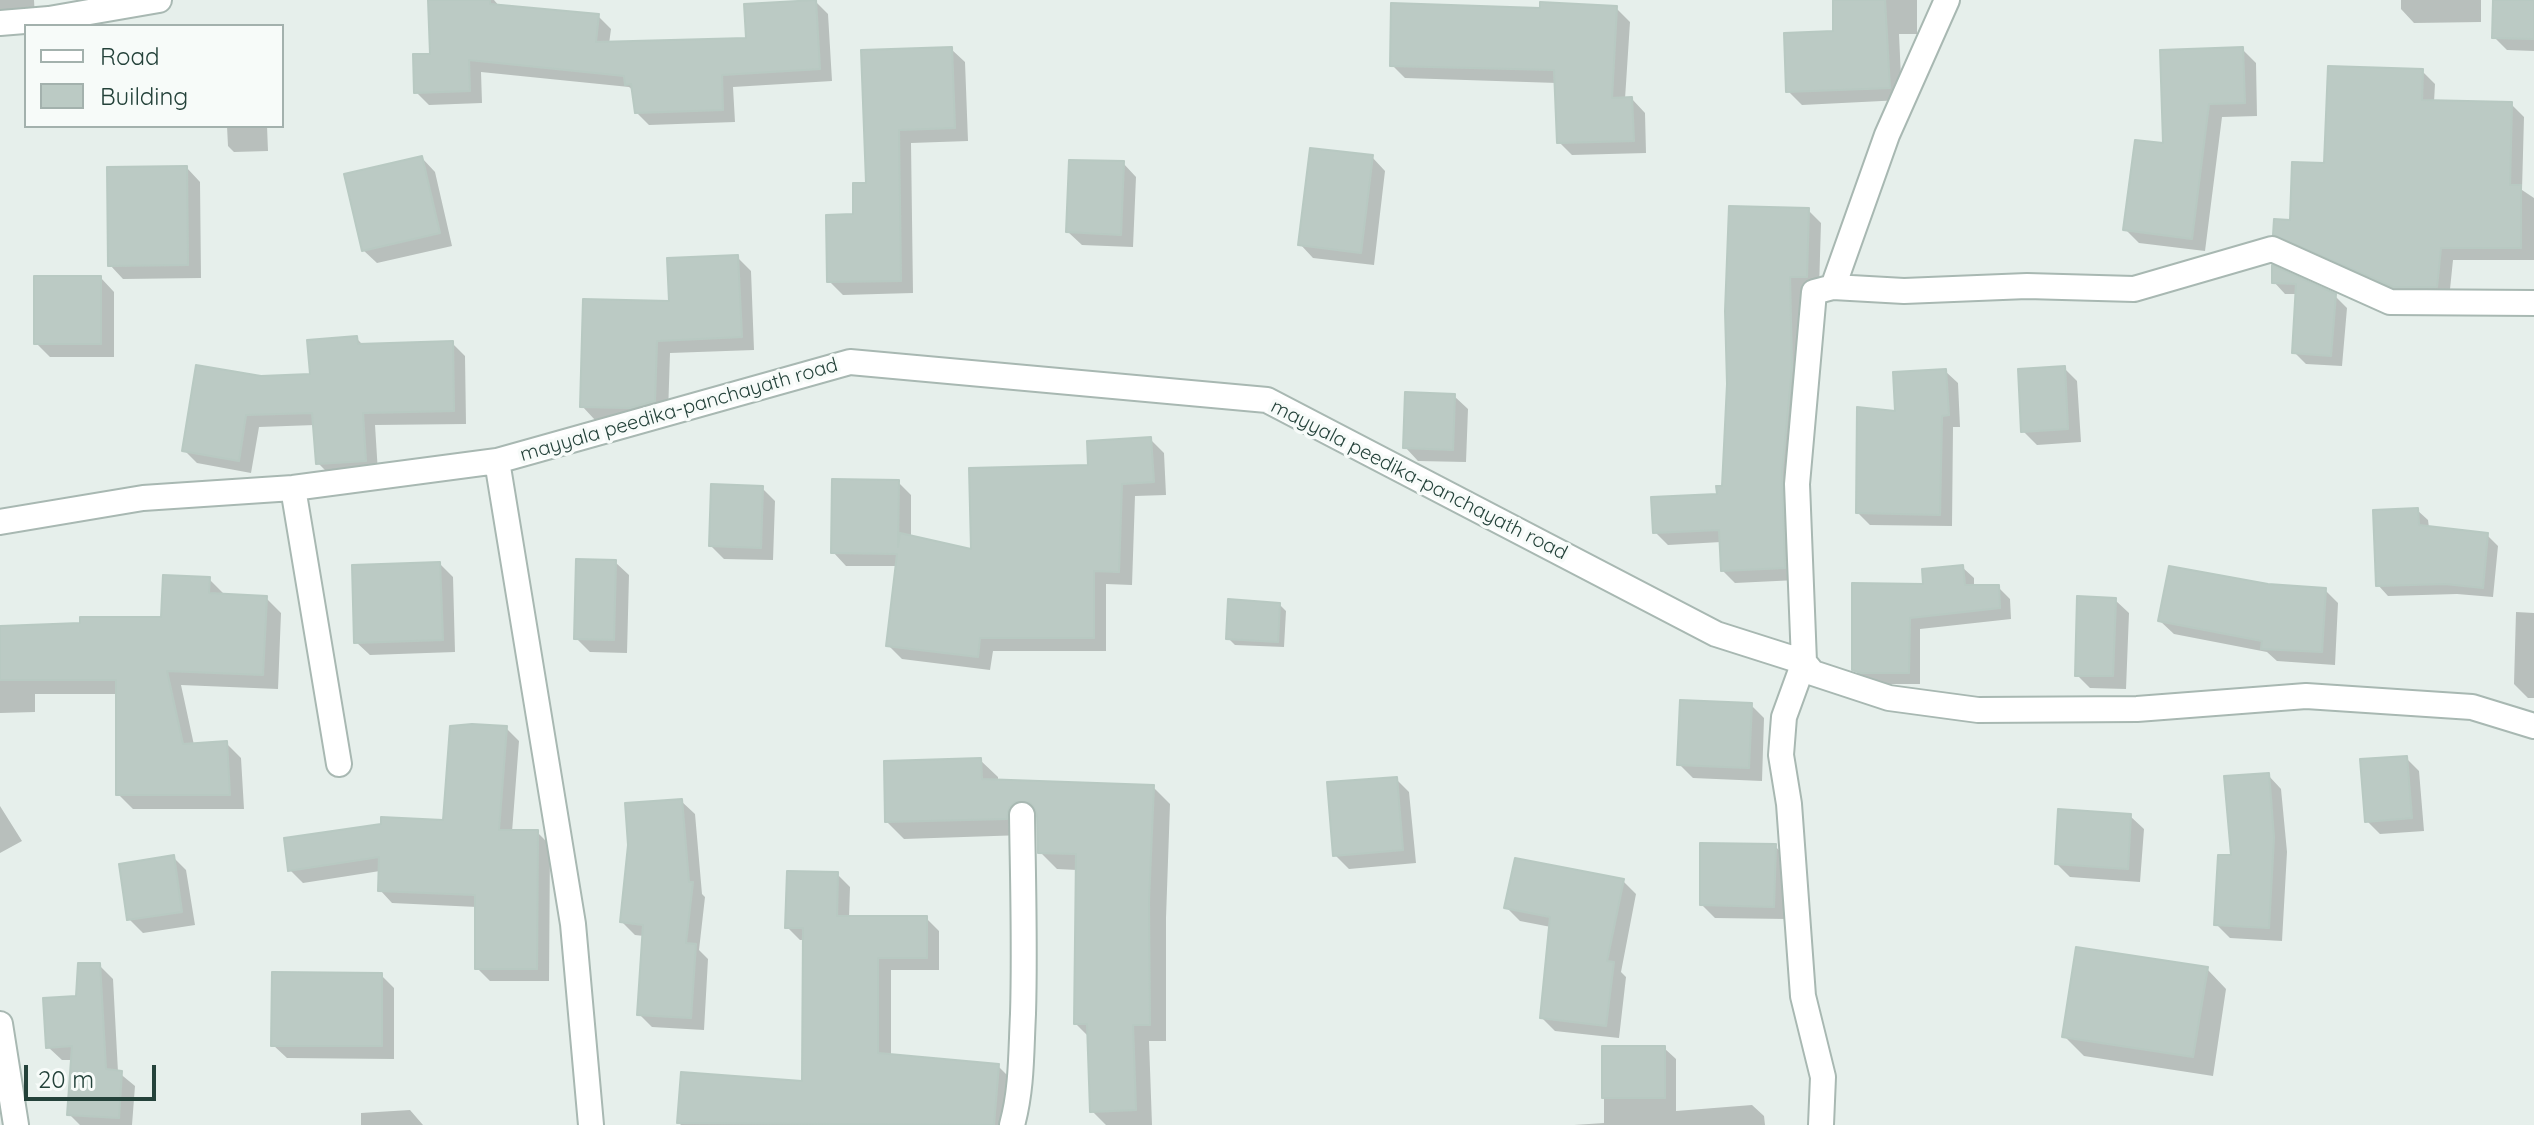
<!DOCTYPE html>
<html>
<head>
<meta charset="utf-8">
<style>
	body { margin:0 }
	#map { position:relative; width:2534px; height:1125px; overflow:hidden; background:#e6efeb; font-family:Quicksand,sans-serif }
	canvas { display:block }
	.legend { position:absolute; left:24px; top:24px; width:260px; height:104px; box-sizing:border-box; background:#f7fbf9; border:2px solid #a3b1ad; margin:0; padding:10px 14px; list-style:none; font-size:24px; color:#24423a }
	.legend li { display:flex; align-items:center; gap:16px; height:40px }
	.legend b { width:40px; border:2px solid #a3b1ad }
	.scale { position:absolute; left:24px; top:1065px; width:132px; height:36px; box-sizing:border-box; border:4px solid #24423a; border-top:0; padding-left:10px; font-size:24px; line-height:28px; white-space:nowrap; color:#24423a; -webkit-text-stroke:6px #f7fbf9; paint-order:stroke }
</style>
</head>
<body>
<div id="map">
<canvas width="2534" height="1125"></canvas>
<ul class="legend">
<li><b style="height:10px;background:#fff"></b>Road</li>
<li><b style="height:22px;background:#bbcac4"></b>Building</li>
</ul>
<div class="scale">20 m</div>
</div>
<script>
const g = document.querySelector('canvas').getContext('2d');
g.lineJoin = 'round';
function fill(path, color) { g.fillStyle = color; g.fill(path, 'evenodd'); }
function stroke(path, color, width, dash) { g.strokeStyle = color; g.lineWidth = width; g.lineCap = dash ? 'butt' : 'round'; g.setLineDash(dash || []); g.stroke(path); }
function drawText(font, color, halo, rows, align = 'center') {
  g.font = font + ' Quicksand,sans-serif'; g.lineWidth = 7; g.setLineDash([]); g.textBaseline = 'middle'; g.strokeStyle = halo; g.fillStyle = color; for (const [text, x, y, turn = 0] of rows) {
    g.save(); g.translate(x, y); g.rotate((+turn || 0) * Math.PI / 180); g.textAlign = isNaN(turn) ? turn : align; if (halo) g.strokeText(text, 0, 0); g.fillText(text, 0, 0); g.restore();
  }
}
fill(new Path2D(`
	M 0,0 L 34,0 L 35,18 L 0,20 Z
	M 430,0 L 494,0 L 500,7 L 598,16 L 611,29 L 609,44 L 748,40 L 815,1 L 828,14 L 832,81 L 733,87 L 735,122 L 649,125 L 636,112 L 634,91 L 629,87 L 481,72 L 482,103 L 429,105 L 416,92 L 432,55 Z
	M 1835,0 L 1917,0 L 1917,34 L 1899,34 L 1902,100 L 1802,105 L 1788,91 L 1835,33 Z
	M 2401,0 L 2481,0 L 2481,22 L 2414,23 L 2401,9 Z
	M 2495,0 L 2534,0 L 2534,51 L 2507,50 L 2494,37 Z
	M 1616,8 L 1630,22 L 1625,99 L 1632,99 L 1645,113 L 1646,153 L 1572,155 L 1559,142 L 1557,83 L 1405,78 L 1392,65 L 1541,10 Z
	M 951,49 L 965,62 L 968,141 L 911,143 L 913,293 L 843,295 L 829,281 L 868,185 L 863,52 Z
	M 2242,49 L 2256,63 L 2257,116 L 2222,117 L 2205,251 L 2139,243 L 2125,229 L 2165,146 Z
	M 2422,71 L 2435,84 L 2434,102 L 2511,104 L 2524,117 L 2522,190 L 2534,198 L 2534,260 L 2453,260 L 2449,299 L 2408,299 L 2288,247 L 2275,234 L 2291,222 L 2326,165 Z
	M 227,126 L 267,126 L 268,151 L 234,152 L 228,146 Z
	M 1372,157 L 1385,171 L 1374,265 L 1313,258 L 1300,244 Z
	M 422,158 L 435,172 L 452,246 L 377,263 L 363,250 Z
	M 1123,163 L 1136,177 L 1133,247 L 1082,245 L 1068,232 Z
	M 187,168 L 200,182 L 201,278 L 123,279 L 110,265 Z
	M 1808,210 L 1821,223 L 1819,289 L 1802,289 L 1804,381 L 1797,580 L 1735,583 L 1723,571 L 1721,542 L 1668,545 L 1655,532 L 1719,495 L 1724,488 Z
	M 737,257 L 751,271 L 754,350 L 670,353 L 668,414 L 645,421 L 595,420 L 582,406 L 671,303 Z
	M 2274,268 L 2335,296 L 2347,308 L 2342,366 L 2306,364 L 2294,352 L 2297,294 L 2285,294 L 2274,282 Z
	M 101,278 L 114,292 L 114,357 L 50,357 L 36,343 Z
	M 356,338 L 364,346 L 452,343 L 465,356 L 466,424 L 375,425 L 378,473 L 331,476 L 318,463 L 315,425 L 259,427 L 251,473 L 197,463 L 184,450 L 261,378 L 312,376 Z
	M 2064,368 L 2077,381 L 2081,442 L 2037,445 L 2023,431 Z
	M 1945,371 L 1958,383 L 1960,427 L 1953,427 L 1952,526 L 1870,525 L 1858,513 L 1897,413 Z
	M 1454,396 L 1468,409 L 1466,462 L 1418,461 L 1405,447 Z
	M 1150,439 L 1164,453 L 1166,495 L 1135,496 L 1132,585 L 1106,584 L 1106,651 L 993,651 L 990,670 L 902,659 L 889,646 L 898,566 L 846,566 L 833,552 L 898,482 L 911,495 L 911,538 L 973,552 L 1090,467 Z
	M 762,488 L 775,501 L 773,560 L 724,559 L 711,546 Z
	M 2417,510 L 2428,520 L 2429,528 L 2487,535 L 2498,546 L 2493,597 L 2457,594 L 2388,596 L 2378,585 Z
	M 615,562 L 629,575 L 627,653 L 590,652 L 576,638 Z
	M 440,564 L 453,577 L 455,652 L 370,655 L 356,642 Z
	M 1962,567 L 1974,578 L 1974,587 L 1998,587 L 2010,599 L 2011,619 L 1920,629 L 1920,684 L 1874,684 L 1865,681 L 1854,669 Z
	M 209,579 L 224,594 L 266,598 L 281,613 L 278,689 L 181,685 L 194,745 L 226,743 L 241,758 L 244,809 L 133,809 L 118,794 L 118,694 L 35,694 L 35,712 L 0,713 L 0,628 L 163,619 Z
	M 2325,590 L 2338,603 L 2335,665 L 2277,661 L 2267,652 L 2174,634 L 2160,621 Z
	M 2115,600 L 2129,613 L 2126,689 L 2090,688 L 2077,675 Z
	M 1280,605 L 1286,611 L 1284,647 L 1235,645 L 1228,638 Z
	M 2516,612 L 2534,613 L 2534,698 L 2528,698 L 2514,684 Z
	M 1751,705 L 1764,718 L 1762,781 L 1693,778 L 1679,764 Z
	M 506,728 L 519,741 L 512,832 L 537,832 L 550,845 L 549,981 L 490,981 L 477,968 L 477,907 L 392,903 L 380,890 L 380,871 L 303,883 L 290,870 L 445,822 Z
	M 2406,758 L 2419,771 L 2424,831 L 2380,834 L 2367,821 Z
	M 980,760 L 998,777 L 998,781 L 1153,787 L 1170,804 L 1166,918 L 1166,1041 L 1149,1041 L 1152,1125 L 1106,1125 L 1092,1111 L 1090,1038 L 1076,1024 L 1077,870 L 1057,869 L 1040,852 L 1038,817 L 1032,818 L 1024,835 L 904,839 L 887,822 Z
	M 2268,775 L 2281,789 L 2287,852 L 2282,941 L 2230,938 L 2216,924 L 2233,858 Z
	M 1396,779 L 1409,792 L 1416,863 L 1349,869 L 1335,855 Z
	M 681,801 L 695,814 L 702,894 L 705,897 L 699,950 L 708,959 L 704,1030 L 652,1027 L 639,1014 L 644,936 L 635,935 L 622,922 Z
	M 0,806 L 22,841 L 0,853 Z
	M 2130,816 L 2144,829 L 2140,882 L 2070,877 L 2057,864 Z
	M 1775,846 L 1788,860 L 1787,919 L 1715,918 L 1702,905 Z
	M 173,857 L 186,870 L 195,925 L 143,933 L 129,919 Z
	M 837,874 L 850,887 L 849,918 L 926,918 L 939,931 L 939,970 L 891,970 L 891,1056 L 998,1066 L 1011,1079 L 1007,1125 L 681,1125 L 679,1123 L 804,1084 L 805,940 L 800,940 L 787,927 Z
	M 1623,881 L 1636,894 L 1621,972 L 1626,977 L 1619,1038 L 1555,1031 L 1542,1018 L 1551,927 L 1520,921 L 1507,908 Z
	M 99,965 L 113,979 L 118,1072 L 135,1086 L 132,1125 L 80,1125 L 69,1114 L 73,1060 L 62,1060 L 48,1047 Z
	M 2207,969 L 2226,989 L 2213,1076 L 2084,1056 L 2064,1036 Z
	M 381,975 L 394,988 L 394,1059 L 287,1058 L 273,1045 Z
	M 1604,1048 L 1664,1048 L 1676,1059 L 1676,1111 L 1752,1105 L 1764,1116 L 1765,1125 L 1574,1125 L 1604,1123 Z
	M 410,1110 L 423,1125 L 361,1125 L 361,1113 Z`), '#0003');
const building = new Path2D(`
	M 428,0 L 490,0 L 490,4 L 599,14 L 596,42 L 746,38 L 744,4 L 816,0 L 820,69 L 722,75 L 723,110 L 635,113 L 631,84 L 625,85 L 624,76 L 469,60 L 470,91 L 414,93 L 413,54 L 430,54 Z
	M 1833,0 L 1885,0 L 1890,88 L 1786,92 L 1784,33 L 1833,31 Z
	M 2493,0 L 2534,0 L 2534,39 L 2492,38 Z
	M 1540,2 L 1617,6 L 1612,98 L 1632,97 L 1634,141 L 1557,143 L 1554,70 L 1390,66 L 1391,3 L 1540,8 Z
	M 952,47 L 955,128 L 899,130 L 901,281 L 827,282 L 826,215 L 853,214 L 853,183 L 866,183 L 861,50 Z
	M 2243,47 L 2245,103 L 2209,104 L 2192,239 L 2123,230 L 2135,140 L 2163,143 L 2160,50 Z
	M 2328,66 L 2423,69 L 2422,100 L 2512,102 L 2510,185 L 2521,185 L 2521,248 L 2441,248 L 2437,287 L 2393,287 L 2273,235 L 2274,219 L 2290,220 L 2292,162 L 2324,163 Z
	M 1310,148 L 1373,155 L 1361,253 L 1298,245 Z
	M 422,156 L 440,233 L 362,251 L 344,174 Z
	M 1069,160 L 1124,161 L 1121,235 L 1066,232 Z
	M 187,166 L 188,265 L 108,266 L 107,167 Z
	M 1729,206 L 1809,208 L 1807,277 L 1790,277 L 1792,367 L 1782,472 L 1785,568 L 1721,571 L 1719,530 L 1653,533 L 1651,497 L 1717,494 L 1716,486 L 1722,486 L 1727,384 L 1725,311 Z
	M 738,255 L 742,337 L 657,341 L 655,401 L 630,408 L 580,407 L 583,299 L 669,301 L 667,258 Z
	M 2272,265 L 2336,294 L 2331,356 L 2292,353 L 2296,284 L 2272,283 Z
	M 34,276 L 101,276 L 101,344 L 34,344 Z
	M 357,336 L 358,344 L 453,341 L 454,411 L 363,413 L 366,461 L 316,464 L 312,413 L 246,415 L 239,461 L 182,451 L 196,365 L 261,376 L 310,374 L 307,340 Z
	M 2065,366 L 2068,429 L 2021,432 L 2018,369 Z
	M 1946,369 L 1949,415 L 1942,416 L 1940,515 L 1856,513 L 1857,407 L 1895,411 L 1893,372 Z
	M 1405,392 L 1455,394 L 1453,450 L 1403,448 Z
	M 1151,437 L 1154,482 L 1122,484 L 1119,572 L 1094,571 L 1094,638 L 980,638 L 978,657 L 886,646 L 897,554 L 831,553 L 832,479 L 899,480 L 898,547 L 900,533 L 971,549 L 969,468 L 1088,465 L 1087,441 Z
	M 711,484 L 763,486 L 761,548 L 709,546 Z
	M 2418,508 L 2419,525 L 2488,533 L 2483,588 L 2445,584 L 2376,586 L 2373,510 Z
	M 576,559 L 616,560 L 614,640 L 574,639 Z
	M 440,562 L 443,640 L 354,643 L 352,565 Z
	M 1963,565 L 1965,585 L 1999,585 L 2000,608 L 1910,618 L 1909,673 L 1861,673 L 1852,670 L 1852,583 L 1923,584 L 1922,569 Z
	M 2169,566 L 2268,584 L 2326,588 L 2322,652 L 2261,649 L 2262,641 L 2158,621 Z
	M 163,575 L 210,577 L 209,593 L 267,596 L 263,675 L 167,671 L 183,744 L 227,741 L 230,795 L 116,795 L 116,680 L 0,680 L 0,626 L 80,623 L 80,617 L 161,617 Z
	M 2077,596 L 2116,598 L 2113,676 L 2075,676 Z
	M 1228,599 L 1280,603 L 1278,642 L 1226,639 Z
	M 1680,700 L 1752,703 L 1749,768 L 1677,765 Z
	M 472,724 L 507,726 L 499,830 L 538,830 L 537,969 L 475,969 L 475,895 L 378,891 L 379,857 L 288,871 L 284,838 L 381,824 L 381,817 L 443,820 L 450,726 Z
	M 2407,756 L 2412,818 L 2365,822 L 2360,759 Z
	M 981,758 L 982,779 L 1154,785 L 1149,900 L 1150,1025 L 1133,1025 L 1136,1110 L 1090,1112 L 1087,1024 L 1074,1024 L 1076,854 L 1038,853 L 1037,815 L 1034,807 L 1029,802 L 1015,802 L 1009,808 L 1007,819 L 885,822 L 884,761 Z
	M 2269,773 L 2274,837 L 2269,928 L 2214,925 L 2218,855 L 2231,855 L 2224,776 Z
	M 1397,777 L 1403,850 L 1333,856 L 1327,782 Z
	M 682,799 L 689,882 L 693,882 L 686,943 L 696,944 L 691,1018 L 637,1015 L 643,925 L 620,922 L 628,845 L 625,803 Z
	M 2058,809 L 2131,814 L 2128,869 L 2055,864 Z
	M 1700,843 L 1776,844 L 1774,907 L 1700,905 Z
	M 174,855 L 182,912 L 127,920 L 119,864 Z
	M 1515,858 L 1624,879 L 1607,961 L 1614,962 L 1606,1026 L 1540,1018 L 1550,917 L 1504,908 Z
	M 787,871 L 838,872 L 837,916 L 927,916 L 927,958 L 878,958 L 878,1053 L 999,1064 L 994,1125 L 677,1123 L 681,1072 L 802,1081 L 803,928 L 785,928 Z
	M 2076,947 L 2208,967 L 2193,1057 L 2062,1037 Z
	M 78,963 L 100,963 L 106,1069 L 122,1071 L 119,1118 L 67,1115 L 72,1046 L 46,1048 L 43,998 L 76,996 Z
	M 272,972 L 382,973 L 382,1046 L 271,1046 Z
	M 1602,1046 L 1665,1046 L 1665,1098 L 1602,1098 Z`);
fill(building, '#bbcac4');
stroke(building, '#b8c9c2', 2);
const street = new Path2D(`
	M 0,23 L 49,19 L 159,0
	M 1833,287 L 1904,291 L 2027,286 L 2134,289 L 2272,249 L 2390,302 L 2534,303
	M 497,461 L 573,924 L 591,1125
	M 293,488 L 339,764
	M 0,522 L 143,498 L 293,488 L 497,461 L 850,362 L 1267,400 L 1716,634 L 1804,662 L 1813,673 L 1889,698 L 1978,710 L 2137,709 L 2306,696 L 2472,707 L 2534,726
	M 0,1024 L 16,1125
	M 1012,1125 C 1022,1089 1021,1052 1023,1014 C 1025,948 1023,882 1022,815
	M 1821,1125 L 1823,1077 L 1803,996 L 1789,804 L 1781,755 L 1784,717 L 1804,662 L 1797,484 L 1814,292 L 1833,287 L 1887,135 L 1947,0`);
stroke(street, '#a8b8b2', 28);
stroke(street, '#fff', 24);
drawText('20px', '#24423a', '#f7fbf9', [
	["mayyala peedika-panchayath road",679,410,-16],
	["mayyala peedika-panchayath road",1419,480,27]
]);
</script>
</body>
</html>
